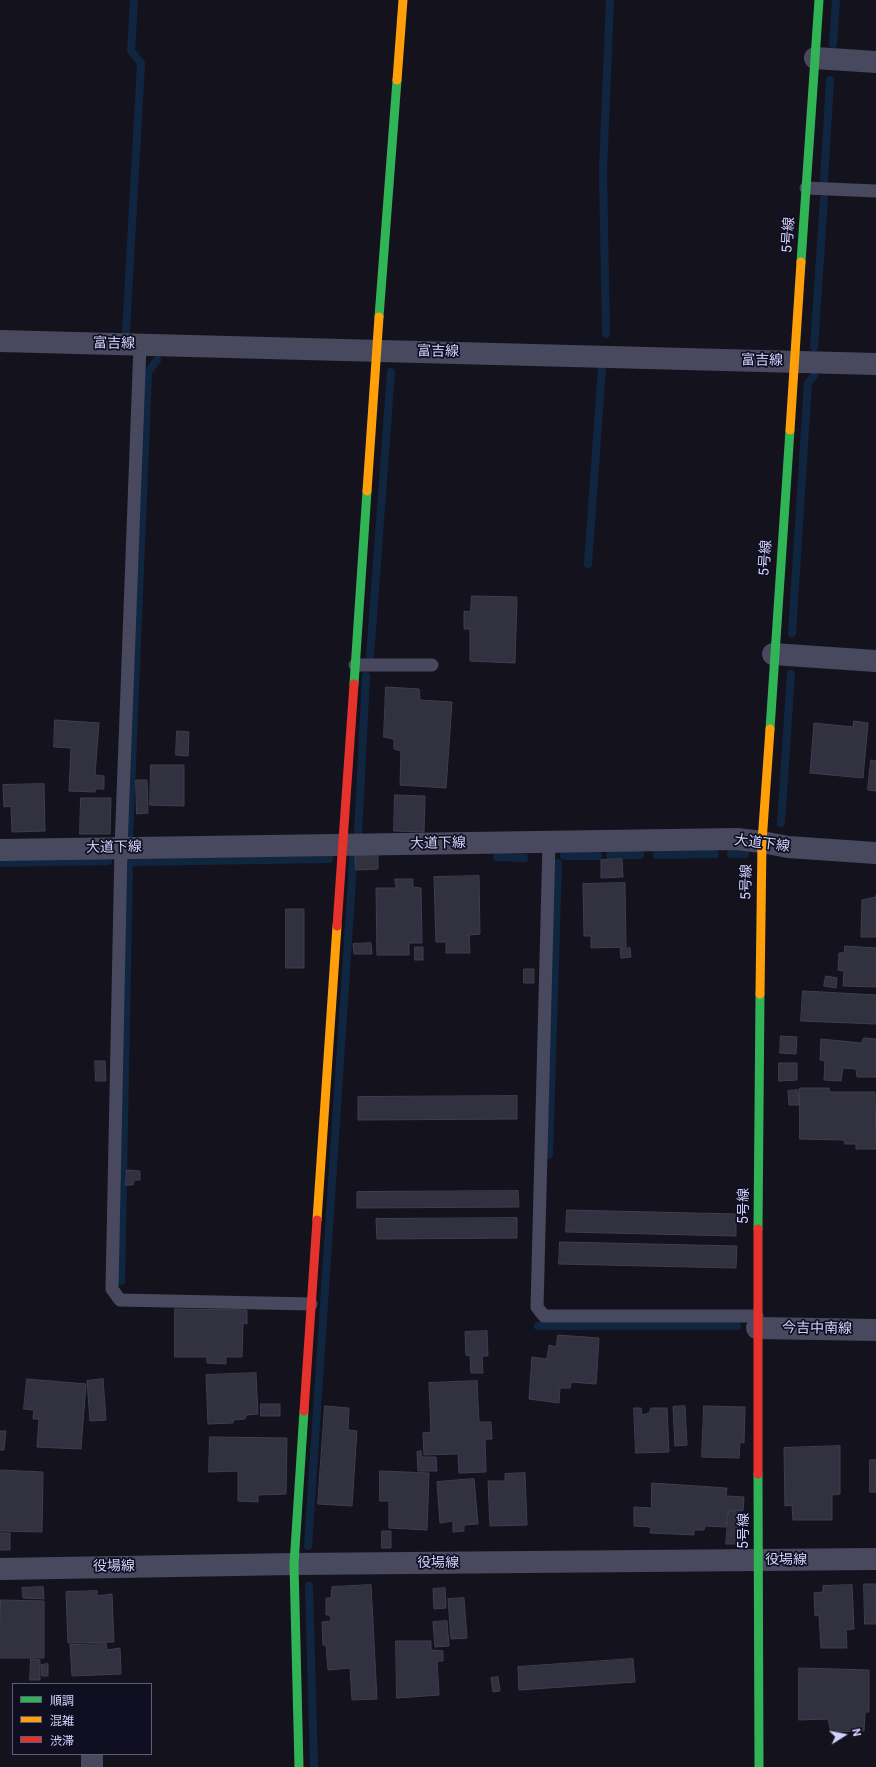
<!DOCTYPE html>
<html>
<head>
<meta charset="utf-8">
<style>
	body { margin:0 }
	#map { position:relative; width:876px; height:1767px; overflow:hidden; background:#14131d; font-family:Roboto,"Noto Sans JP",sans-serif }
	canvas { display:block }
	.legend { position:absolute; left:12px; top:1683px; width:140px; height:72px; box-sizing:border-box; background:#100f21; border:1px solid #5e5d79; margin:0; padding:5px 7px; list-style:none; font-size:12px; color:#d3d1fc }
	.legend li { display:flex; align-items:center; gap:8px; height:20px }
	.legend b { width:20px; border:1px solid #5e5d79 }
	.north { position:absolute; left:824px; top:1715px; width:40px; height:40px; -webkit-text-stroke:3px #100f21; paint-order:stroke; rotate:79deg; font-size:11px; font-weight:700; line-height:16px; text-align:center; color:#d3d1fc }
	.north::after { content:''; display:block; margin:auto; width:14px; height:18px; background:#d3d1fc; clip-path:polygon(50% 0,100% 100%,50% 72%,0 100%) }
</style>
</head>
<body>
<div id="map">
<canvas width="876" height="1767"></canvas>
<ul class="legend">
<li><b style="height:5px;background:#30b455"></b>順調</li>
<li><b style="height:5px;background:#ff9f0a"></b>混雑</li>
<li><b style="height:5px;background:#e5322d"></b>渋滞</li>
</ul>
<div class="north">N</div>
</div>
<script>
const g = document.querySelector('canvas').getContext('2d');
g.lineJoin = 'round';
function stroke(path, color, width, dash) { g.strokeStyle = color; g.lineWidth = width; g.lineCap = dash ? 'butt' : 'round'; g.setLineDash(dash || []); g.stroke(path); }
function fill(path, color) { g.fillStyle = color; g.fill(path, 'evenodd'); }
function drawText(font, color, halo, rows, align = 'center') {
  g.font = font + ' Roboto,"Noto Sans JP",sans-serif'; g.lineWidth = 3.5; g.setLineDash([]); g.textBaseline = 'middle'; g.strokeStyle = halo; g.fillStyle = color; for (const [text, x, y, turn = 0] of rows) {
    g.save(); g.translate(x, y); g.rotate((+turn || 0) * Math.PI / 180); g.textAlign = isNaN(turn) ? turn : align; if (halo) g.strokeText(text, 0, 0); g.fillText(text, 0, 0); g.restore();
  }
}
stroke(new Path2D(`
	M 833,44 L 836,0
	M 824,180 L 830,80
	M 126,332 L 141,63 L 131,51 L 134,0
	M 606,334 L 603,171 L 610,0
	M 814,347 L 824,199
	M 588,564 L 602,368
	M 792,633 L 808,383 L 814,376
	M 370,657 L 391,372
	M 781,823 L 791,674
	M 358,833 L 366,676
	M 129,838 L 148,372 L 157,360
	M 731,854 L 745,854
	M 610,855 L 640,855
	M 657,855 L 715,854
	M 564,856 L 598,856
	M 497,857 L 524,858
	M 0,863 L 108,861
	M 549,1155 L 558,863
	M 121,1281 L 129,862 L 329,859
	M 538,1326 L 737,1326
	M 308,1546 L 352,880 L 353,858
	M 309,1586 L 314,1767`), '#102640', 8);
const building = new Path2D(`
	M 472,596 L 517,597 L 515,663 L 470,661 L 470,629 L 464,629 L 464,611 L 470,612 Z
	M 386,687 L 419,689 L 420,700 L 452,702 L 446,788 L 400,785 L 401,751 L 394,749 L 394,739 L 384,737 Z
	M 55,720 L 99,723 L 95,775 L 104,776 L 104,789 L 95,789 L 95,792 L 69,791 L 71,748 L 54,747 Z
	M 854,721 L 868,723 L 863,778 L 810,773 L 814,723 L 853,727 Z
	M 177,731 L 189,732 L 188,756 L 176,755 Z
	M 871,760 L 876,761 L 876,791 L 868,790 Z
	M 151,765 L 184,765 L 184,806 L 150,805 Z
	M 136,780 L 147,780 L 148,813 L 137,814 Z
	M 44,784 L 45,831 L 12,832 L 11,806 L 4,807 L 3,785 Z
	M 395,795 L 425,796 L 424,832 L 394,831 Z
	M 81,798 L 111,798 L 110,834 L 80,834 Z
	M 378,855 L 378,869 L 356,870 L 355,856 Z
	M 622,859 L 623,877 L 601,878 L 601,860 Z
	M 479,876 L 480,934 L 469,935 L 470,953 L 446,953 L 446,942 L 436,942 L 434,877 Z
	M 395,879 L 413,879 L 413,887 L 421,888 L 422,943 L 409,943 L 409,955 L 377,955 L 376,888 L 396,888 Z
	M 625,883 L 626,947 L 591,948 L 591,936 L 584,936 L 583,884 Z
	M 876,895 L 876,937 L 861,937 L 862,900 L 876,897 Z
	M 286,909 L 304,909 L 304,968 L 286,968 Z
	M 371,943 L 372,954 L 354,954 L 353,944 Z
	M 845,946 L 876,948 L 876,987 L 843,986 L 844,971 L 838,970 L 839,953 L 844,953 Z
	M 415,947 L 423,947 L 423,960 L 415,960 Z
	M 630,948 L 631,957 L 621,958 L 620,949 Z
	M 524,969 L 534,969 L 534,983 L 524,983 Z
	M 826,976 L 837,978 L 836,988 L 824,986 Z
	M 803,991 L 876,995 L 876,1024 L 801,1021 Z
	M 781,1036 L 797,1037 L 796,1054 L 780,1053 Z
	M 864,1038 L 876,1039 L 876,1077 L 857,1077 L 856,1069 L 843,1068 L 841,1081 L 824,1080 L 825,1061 L 820,1060 L 821,1039 L 861,1043 Z
	M 95,1061 L 105,1061 L 106,1081 L 96,1081 Z
	M 779,1063 L 797,1063 L 797,1080 L 779,1081 Z
	M 800,1088 L 829,1088 L 830,1092 L 875,1092 L 876,1149 L 856,1149 L 856,1144 L 845,1144 L 844,1140 L 800,1139 Z
	M 798,1090 L 799,1105 L 789,1105 L 788,1091 Z
	M 517,1096 L 517,1119 L 358,1120 L 358,1097 Z
	M 127,1170 L 140,1171 L 140,1180 L 134,1180 L 133,1185 L 126,1185 Z
	M 518,1191 L 519,1207 L 357,1208 L 357,1192 Z
	M 567,1210 L 736,1214 L 736,1236 L 566,1232 Z
	M 517,1218 L 517,1238 L 377,1239 L 376,1219 Z
	M 560,1242 L 737,1246 L 736,1268 L 559,1264 Z
	M 175,1309 L 247,1310 L 247,1324 L 243,1323 L 242,1357 L 226,1357 L 226,1364 L 207,1363 L 207,1357 L 175,1357 Z
	M 487,1331 L 488,1356 L 482,1356 L 483,1373 L 471,1373 L 470,1356 L 466,1355 L 465,1332 Z
	M 558,1335 L 599,1338 L 596,1384 L 571,1382 L 570,1388 L 560,1388 L 559,1403 L 529,1399 L 532,1357 L 547,1359 L 549,1345 L 556,1347 Z
	M 256,1373 L 258,1414 L 246,1415 L 245,1419 L 233,1420 L 233,1423 L 208,1424 L 206,1375 Z
	M 27,1379 L 86,1384 L 81,1449 L 37,1447 L 39,1419 L 33,1419 L 34,1410 L 24,1409 Z
	M 103,1379 L 106,1420 L 90,1421 L 87,1381 Z
	M 477,1381 L 479,1422 L 491,1422 L 492,1439 L 485,1439 L 486,1472 L 459,1473 L 458,1454 L 424,1455 L 423,1433 L 431,1432 L 429,1383 Z
	M 261,1404 L 280,1404 L 280,1416 L 261,1416 Z
	M 325,1406 L 349,1408 L 348,1430 L 357,1431 L 352,1506 L 318,1504 Z
	M 685,1406 L 687,1445 L 675,1446 L 673,1407 Z
	M 704,1406 L 745,1407 L 744,1443 L 740,1442 L 739,1458 L 702,1457 Z
	M 634,1408 L 641,1408 L 642,1415 L 649,1413 L 651,1408 L 667,1408 L 669,1452 L 636,1453 Z
	M 0,1431 L 6,1431 L 4,1450 L 0,1450 Z
	M 210,1437 L 287,1438 L 286,1494 L 258,1495 L 258,1502 L 238,1501 L 238,1471 L 209,1472 Z
	M 840,1446 L 840,1494 L 832,1495 L 832,1520 L 793,1520 L 792,1505 L 785,1506 L 784,1448 Z
	M 421,1451 L 422,1457 L 436,1457 L 437,1471 L 418,1471 L 417,1452 Z
	M 870,1460 L 876,1460 L 876,1492 L 870,1492 Z
	M 0,1470 L 43,1472 L 42,1532 L 0,1531 Z
	M 380,1471 L 429,1473 L 427,1530 L 389,1528 L 389,1501 L 380,1501 Z
	M 525,1473 L 527,1525 L 490,1526 L 488,1481 L 505,1481 L 505,1474 Z
	M 474,1479 L 478,1524 L 464,1525 L 464,1531 L 453,1532 L 453,1521 L 440,1523 L 437,1482 Z
	M 652,1483 L 727,1488 L 726,1496 L 744,1497 L 743,1511 L 728,1510 L 726,1527 L 705,1526 L 704,1530 L 694,1530 L 694,1535 L 650,1533 L 651,1527 L 634,1526 L 634,1507 L 651,1508 Z
	M 729,1511 L 744,1513 L 742,1544 L 726,1544 Z
	M 382,1531 L 391,1531 L 391,1548 L 382,1548 Z
	M 0,1533 L 10,1533 L 10,1550 L 0,1550 Z
	M 864,1584 L 876,1584 L 876,1624 L 865,1624 Z
	M 371,1585 L 377,1699 L 352,1700 L 350,1668 L 328,1670 L 326,1645 L 323,1645 L 322,1622 L 331,1621 L 330,1615 L 326,1615 L 326,1598 L 331,1598 L 332,1587 Z
	M 852,1585 L 854,1629 L 846,1630 L 847,1648 L 821,1648 L 819,1615 L 815,1616 L 814,1593 L 823,1592 L 823,1586 Z
	M 43,1587 L 44,1599 L 23,1598 L 22,1588 Z
	M 445,1588 L 446,1608 L 434,1609 L 433,1589 Z
	M 97,1591 L 97,1596 L 112,1594 L 114,1642 L 68,1643 L 66,1592 Z
	M 464,1598 L 467,1638 L 451,1639 L 448,1599 Z
	M 1,1600 L 44,1601 L 44,1658 L 0,1658 Z
	M 447,1621 L 449,1646 L 435,1647 L 433,1622 Z
	M 396,1641 L 431,1641 L 431,1650 L 443,1651 L 443,1661 L 437,1661 L 439,1695 L 397,1698 Z
	M 106,1644 L 107,1650 L 120,1648 L 121,1674 L 72,1676 L 70,1645 Z
	M 31,1659 L 40,1660 L 40,1680 L 30,1680 Z
	M 633,1659 L 635,1682 L 519,1690 L 518,1667 Z
	M 48,1664 L 48,1676 L 42,1676 L 41,1665 Z
	M 799,1668 L 869,1670 L 869,1712 L 865,1712 L 864,1731 L 831,1732 L 828,1719 L 799,1720 Z
	M 498,1677 L 500,1691 L 493,1692 L 491,1678 Z`);
fill(building, '#32313f');
stroke(building, '#3f3d50', 1);
stroke(new Path2D(`
	M 806,188 L 876,191
	M 140,345 L 121,848 L 112,1289 L 120,1300 L 311,1304
	M 355,665 L 432,665
	M 549,843 L 537,1307 L 544,1316 L 757,1316`), '#48495e', 13);
stroke(new Path2D(`
	M 815,58 L 876,62
	M 0,341 L 876,364
	M 773,654 L 876,661
	M 0,850 L 737,839 L 762,842 L 788,847 L 876,853
	M 757,1328 L 876,1330
	M 0,1569 L 294,1564 L 876,1559
	M 92,1754 L 92,1767`), '#48495e', 22);
stroke(new Path2D(`
	M 801,262 L 819,0
	M 379,317 L 397,80
	M 354,684 L 367,491
	M 770,729 L 790,430
	M 758,1229 L 760,994
	M 758,1474 L 759,1767
	M 299,1767 L 294,1564 L 304,1411`), '#30b455', 9);
stroke(new Path2D(`
	M 397,80 L 403,0
	M 790,430 L 801,262
	M 367,491 L 379,317
	M 760,994 L 762,842 L 770,729
	M 317,1220 L 337,926`), '#ff9f0a', 9);
stroke(new Path2D(`
	M 337,926 L 354,684
	M 304,1411 L 317,1220
	M 758,1474 L 758,1229`), '#e5322d', 9);
drawText('14px', '#d3d1fc', '#100f21', [
	["5号線",789,235,-86],
	["富吉線",114,344,1],
	["富吉線",438,352,1],
	["富吉線",762,361,1],
	["5号線",766,558,-86],
	["大道下線",438,844,-1],
	["大道下線",762,844,7],
	["大道下線",114,848,-1],
	["5号線",747,882,-89],
	["5号線",744,1206,-90],
	["今吉中南線",817,1329,1],
	["5号線",744,1531,-90],
	["役場線",786,1560],
	["役場線",438,1563],
	["役場線",114,1567,-1]
]);
</script>
</body>
</html>
